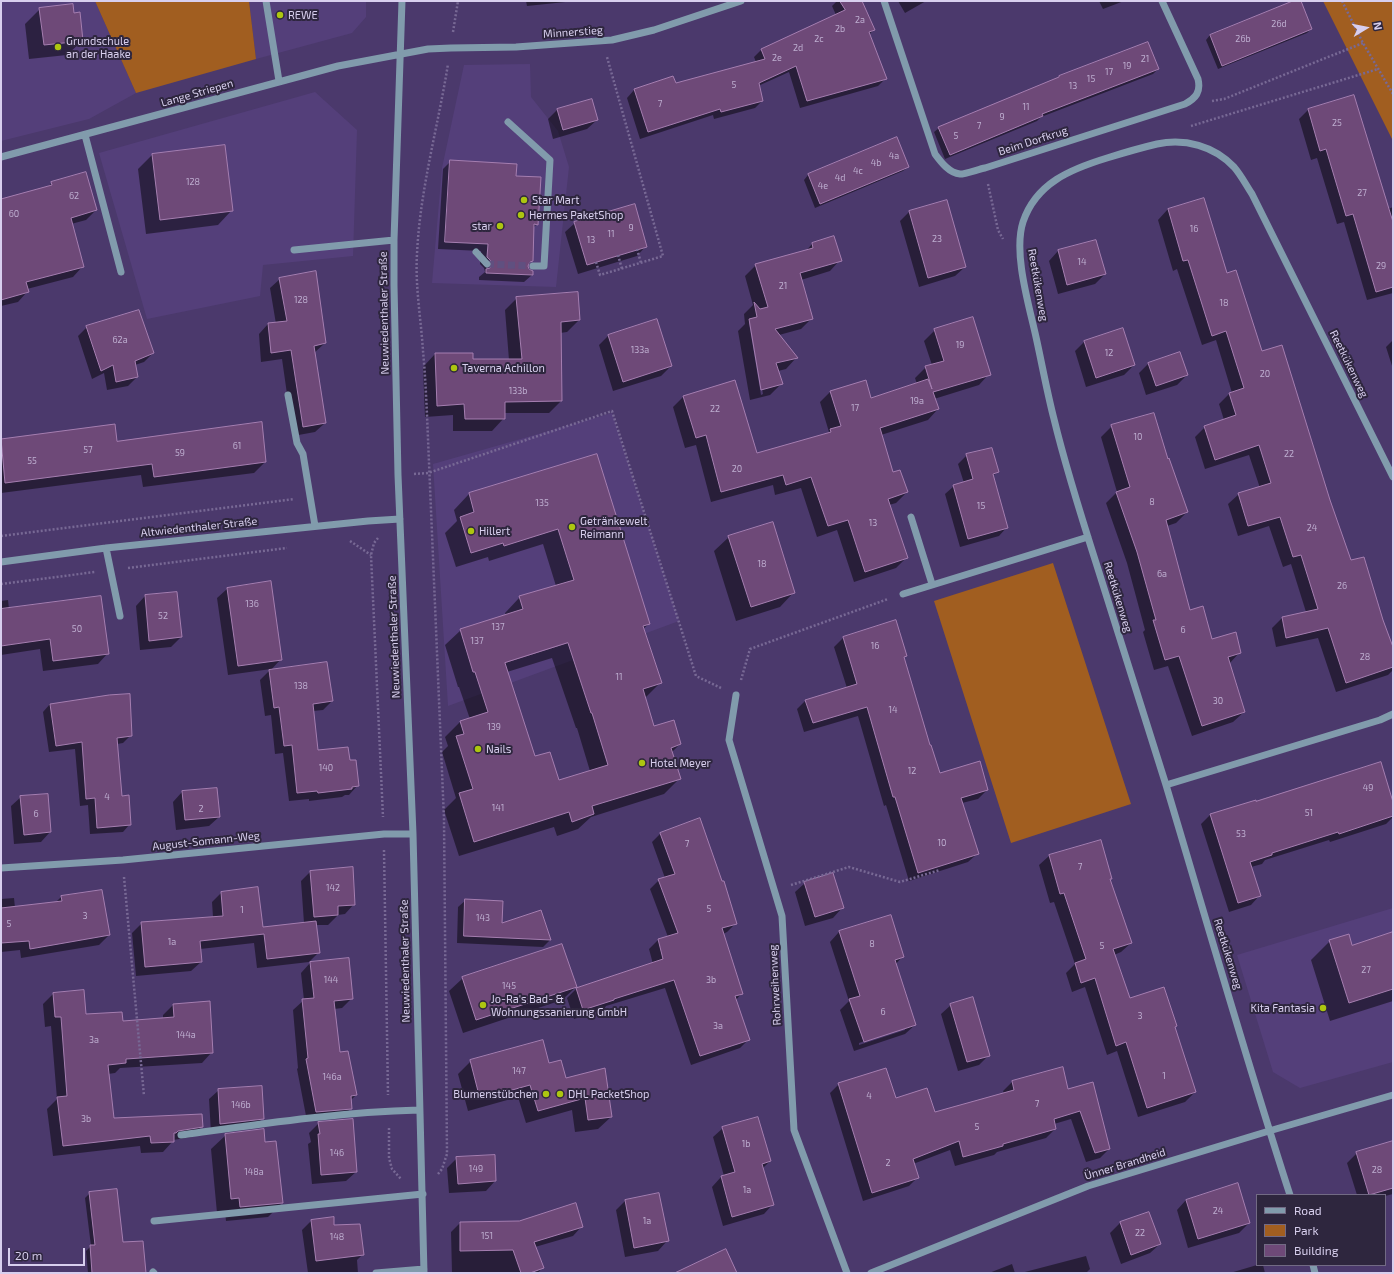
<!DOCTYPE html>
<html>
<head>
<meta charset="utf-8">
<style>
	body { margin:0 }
	#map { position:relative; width:1394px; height:1274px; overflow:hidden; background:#4b396c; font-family:"Exo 2",sans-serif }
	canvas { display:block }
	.frame { position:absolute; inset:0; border:2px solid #d8cfee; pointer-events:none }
	.legend { position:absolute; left:1256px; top:1194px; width:130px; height:72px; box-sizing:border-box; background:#2e263e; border:1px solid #726a84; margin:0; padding:5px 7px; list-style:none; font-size:12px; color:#d8cfee }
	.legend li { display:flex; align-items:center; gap:8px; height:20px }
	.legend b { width:20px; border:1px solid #726a84 }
	.north { position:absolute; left:1346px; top:8px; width:40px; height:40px; -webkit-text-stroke:3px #2e263e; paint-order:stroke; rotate:80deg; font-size:11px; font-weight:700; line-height:16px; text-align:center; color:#d8cfee }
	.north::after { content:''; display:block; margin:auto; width:14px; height:18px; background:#d8cfee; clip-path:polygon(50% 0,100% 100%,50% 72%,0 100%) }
	.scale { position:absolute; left:8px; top:1248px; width:77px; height:18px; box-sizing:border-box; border:2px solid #d8cfee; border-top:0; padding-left:5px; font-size:12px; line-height:14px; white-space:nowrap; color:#d8cfee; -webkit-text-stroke:3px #2e263e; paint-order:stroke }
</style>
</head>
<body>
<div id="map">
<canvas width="1394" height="1274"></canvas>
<div class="frame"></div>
<ul class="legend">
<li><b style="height:5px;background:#819bac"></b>Road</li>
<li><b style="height:11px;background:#a15e20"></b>Park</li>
<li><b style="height:11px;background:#6e4978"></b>Building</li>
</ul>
<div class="north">N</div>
<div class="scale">20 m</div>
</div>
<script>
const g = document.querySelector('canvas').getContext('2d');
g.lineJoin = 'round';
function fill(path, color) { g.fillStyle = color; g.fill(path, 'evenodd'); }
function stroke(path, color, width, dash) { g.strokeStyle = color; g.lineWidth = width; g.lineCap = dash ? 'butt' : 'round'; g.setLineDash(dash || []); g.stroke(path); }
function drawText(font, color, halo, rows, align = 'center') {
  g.font = font + ' "Exo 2",sans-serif'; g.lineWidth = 4; g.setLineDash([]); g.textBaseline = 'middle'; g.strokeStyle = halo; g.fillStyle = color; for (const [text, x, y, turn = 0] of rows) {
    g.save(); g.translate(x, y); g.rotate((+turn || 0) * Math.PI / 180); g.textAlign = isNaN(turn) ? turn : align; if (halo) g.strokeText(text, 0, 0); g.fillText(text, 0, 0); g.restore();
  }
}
fill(new Path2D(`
	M 1,1 L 95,1 L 136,93 L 89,119 L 1,141 Z
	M 249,1 L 366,1 L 366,17 L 352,33 L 256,59 Z
	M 530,64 L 531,97 L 558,131 L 569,167 L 556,287 L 432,283 L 442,168 L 464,65 Z
	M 315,92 L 357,130 L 353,256 L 263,265 L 260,296 L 147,319 L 99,153 Z
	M 612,413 L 679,621 L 448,706 L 433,464 Z
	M 1393,908 L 1393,1062 L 1300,1088 L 1273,1072 L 1237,955 Z`), '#543f7a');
fill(new Path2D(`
	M 95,1 L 249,1 L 256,59 L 136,93 Z
	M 1323,1 L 1393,1 L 1393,141 Z
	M 1053,563 L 1131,804 L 1011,843 L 934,601 Z`), '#a15e20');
fill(new Path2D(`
	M 526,1 L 575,1 L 527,6 Z
	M 837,1 L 861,1 L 874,29 L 869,35 L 885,79 L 878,86 L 800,108 L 789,72 L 758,86 L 762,101 L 755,108 L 714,119 L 713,115 L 640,139 L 627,98 L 634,90 L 673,78 L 675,85 L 756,62 L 754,57 L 761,50 L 836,15 L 832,6 Z
	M 898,1 L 926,1 L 905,13 Z
	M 1099,1 L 1124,1 L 1103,9 Z
	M 1296,1 L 1300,1 L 1311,29 L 1307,33 L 1218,69 L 1206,40 L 1210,35 Z
	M 40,9 L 73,14 L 82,41 L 67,55 L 29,59 L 25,24 Z
	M 1158,69 L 1153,74 L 1041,117 L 1037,121 L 945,159 L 934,132 L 939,128 L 1057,79 L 1059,76 Z
	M 1353,96 L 1388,209 L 1393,207 L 1393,293 L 1367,300 L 1344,222 L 1337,224 L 1317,158 L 1311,160 L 1299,119 L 1308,110 Z
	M 591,100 L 597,120 L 587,129 L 553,139 L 548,119 L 557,110 Z
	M 896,138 L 908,167 L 903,171 L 815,208 L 804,180 L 808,175 Z
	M 152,155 L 232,210 L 218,225 L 146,234 L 138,169 Z
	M 451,161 L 515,177 L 537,224 L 533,228 L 532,261 L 527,265 L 532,275 L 524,282 L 479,280 L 479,277 L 485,272 L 484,268 L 480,264 L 481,251 L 438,249 L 443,169 Z
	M 52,183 L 96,210 L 86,220 L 71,224 L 82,267 L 73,277 L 27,289 L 27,292 L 18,302 L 1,306 L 1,200 L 46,188 Z
	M 1168,209 L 1226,274 L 1329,500 L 1350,562 L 1382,620 L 1393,651 L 1393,670 L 1388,675 L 1336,692 L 1318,638 L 1276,647 L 1272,628 L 1282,618 L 1306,612 L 1291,564 L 1283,567 L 1269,526 L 1238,536 L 1228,504 L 1239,494 L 1260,488 L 1249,455 L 1205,469 L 1195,437 L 1205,427 L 1224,420 L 1219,404 L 1229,394 L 1232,393 L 1216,340 L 1202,345 L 1177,269 L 1173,271 L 1158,220 Z
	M 909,212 L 965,267 L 955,276 L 919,287 L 900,221 Z
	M 575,223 L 646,246 L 637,256 L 578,274 L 565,232 Z
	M 1095,241 L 1105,274 L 1095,284 L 1058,294 L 1049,261 L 1058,251 Z
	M 812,244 L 840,260 L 830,271 L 801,280 L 812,318 L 801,329 L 779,335 L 796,358 L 786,369 L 778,371 L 781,384 L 770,395 L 750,400 L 738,331 L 745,324 L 744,314 L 753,305 L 745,276 L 756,265 L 806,251 ZM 750,322 L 763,394 L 761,395 L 749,323 Z
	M 280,279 L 325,343 L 314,353 L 325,423 L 315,432 L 293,436 L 282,359 L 261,362 L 259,334 L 268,324 L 276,324 L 270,288 Z
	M 577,293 L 579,320 L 567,332 L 560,333 L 561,401 L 549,413 L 504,413 L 504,418 L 492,431 L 453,431 L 453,415 L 425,417 L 423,367 L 435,354 L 472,360 L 509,360 L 505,310 L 517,298 Z
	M 87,327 L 153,353 L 144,362 L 135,365 L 137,377 L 128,386 L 107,390 L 104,373 L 92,379 L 78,336 Z
	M 935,330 L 989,374 L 979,385 L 934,399 L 938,409 L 928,420 L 881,435 L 892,474 L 907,492 L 896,503 L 889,505 L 906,558 L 896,568 L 854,582 L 837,530 L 817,537 L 801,488 L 775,495 L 773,485 L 711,502 L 696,445 L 685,448 L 673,407 L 683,397 L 757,454 L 826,434 L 829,432 L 820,402 L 831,391 L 870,399 L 917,384 L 915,378 L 926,367 L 932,365 L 924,341 Z
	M 608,336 L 671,366 L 661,376 L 613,391 L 599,345 Z
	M 1393,340 L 1393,369 L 1386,347 Z
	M 1085,341 L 1134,365 L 1124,375 L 1086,387 L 1075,351 Z
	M 1149,363 L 1187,375 L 1177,385 L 1146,395 L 1139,373 Z
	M 114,426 L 116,442 L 265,462 L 254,473 L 143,487 L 141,475 L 1,493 L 1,440 Z
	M 1112,426 L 1167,460 L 1187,512 L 1176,523 L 1167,526 L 1190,611 L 1211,641 L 1240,652 L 1229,664 L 1244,712 L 1233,722 L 1192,736 L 1168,666 L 1154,670 L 1143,632 L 1145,630 L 1127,563 L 1106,503 L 1117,492 L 1101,437 Z
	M 597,455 L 649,624 L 643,629 L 661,682 L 645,698 L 653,727 L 680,744 L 671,753 L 679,779 L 664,794 L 591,817 L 578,829 L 557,836 L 554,827 L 459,856 L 444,810 L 456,798 L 442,752 L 448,746 L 445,737 L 460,722 L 470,719 L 459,687 L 458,687 L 445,645 L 461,630 L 506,616 L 505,613 L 520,597 L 556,586 L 543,544 L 489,561 L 488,557 L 456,567 L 445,533 L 457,521 L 454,510 L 469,494 ZM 552,658 L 576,728 L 577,728 L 590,771 L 558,781 L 535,758 L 507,672 Z
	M 967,455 L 997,472 L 993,476 L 1007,527 L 999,536 L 960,547 L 945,494 L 954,486 L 964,483 L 958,464 Z
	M 729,537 L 794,592 L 780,607 L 736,621 L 714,551 Z
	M 270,582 L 281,659 L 270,671 L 332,701 L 323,710 L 313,711 L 317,751 L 349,761 L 357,786 L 349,795 L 345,795 L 342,797 L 309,801 L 309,799 L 289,801 L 283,753 L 275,754 L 271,715 L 265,716 L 260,680 L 271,669 L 228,675 L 217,598 L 227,589 Z
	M 145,596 L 181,637 L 171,647 L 140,650 L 136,606 Z
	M 8,600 L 9,609 L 108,653 L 98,664 L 43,671 L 40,649 L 1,655 L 1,601 Z
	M 843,638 L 906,656 L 903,658 L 930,746 L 939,774 L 987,790 L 978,799 L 962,803 L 977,854 L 968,862 L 909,881 L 886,805 L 884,806 L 858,716 L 804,732 L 797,709 L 806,700 L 847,688 L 834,647 Z
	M 50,704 L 131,735 L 123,743 L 117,744 L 121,797 L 130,824 L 123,832 L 90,834 L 88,805 L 80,806 L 75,749 L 49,752 L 43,712 Z
	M 182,792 L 219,817 L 209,826 L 176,830 L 173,802 Z
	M 21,797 L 50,832 L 41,842 L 14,844 L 11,806 Z
	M 1255,801 L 1393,806 L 1393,817 L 1386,824 L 1330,842 L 1329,840 L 1265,860 L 1262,864 L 1251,867 L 1260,895 L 1251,905 L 1229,912 L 1201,824 L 1210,815 Z
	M 661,833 L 736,923 L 727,932 L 723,934 L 742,993 L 736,1000 L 749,1039 L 740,1048 L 691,1065 L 665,988 L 606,1006 L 604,1009 L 574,1019 L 567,998 L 576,989 L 653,964 L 649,949 L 658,940 L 668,937 L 650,889 L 659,880 L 665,878 L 652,842 Z
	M 1100,841 L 1111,879 L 1110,880 L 1131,943 L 1121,952 L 1114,955 L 1130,999 L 1174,1028 L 1195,1092 L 1185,1102 L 1138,1117 L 1117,1051 L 1107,1055 L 1085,987 L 1072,992 L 1066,973 L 1075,964 L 1054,902 L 1050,903 L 1039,865 L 1049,856 Z
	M 310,872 L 354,904 L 345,914 L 338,915 L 328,925 L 315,925 L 319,952 L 309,962 L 257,968 L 254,943 L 200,949 L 201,962 L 191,971 L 136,976 L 132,933 L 142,923 L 213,917 L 212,902 L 221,893 L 262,928 L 304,923 L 301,881 Z
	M 805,883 L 842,908 L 833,918 L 805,926 L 795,892 Z
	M 61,897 L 109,935 L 99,945 L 21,958 L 20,950 L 1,952 L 1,899 L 14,898 L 15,908 L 55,903 Z
	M 466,900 L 501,924 L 550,940 L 543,947 L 457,943 L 458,907 Z
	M 839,932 L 903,956 L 895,965 L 915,1025 L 905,1034 L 854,1051 L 840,1010 L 849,1001 L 830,942 ZM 905,1028 L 905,1030 L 859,1045 L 859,1043 Z
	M 1393,933 L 1393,1001 L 1330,1021 L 1311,960 L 1330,941 L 1352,946 Z
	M 310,963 L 352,998 L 342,1008 L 334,1009 L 339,1053 L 356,1095 L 351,1100 L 351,1108 L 342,1118 L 307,1121 L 297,1069 L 298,1068 L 293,1010 L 304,1000 L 301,973 Z
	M 463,978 L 576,987 L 562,1000 L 463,1033 L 449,991 Z
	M 53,994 L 86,1016 L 122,1022 L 163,1019 L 163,1015 L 173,1005 L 212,1052 L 202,1063 L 120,1068 L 115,1073 L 108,1074 L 113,1119 L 202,1126 L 192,1137 L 173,1140 L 173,1141 L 163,1152 L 141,1153 L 140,1146 L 53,1156 L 47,1109 L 57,1099 L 51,1026 L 45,1027 L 43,1004 Z
	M 951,1005 L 989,1055 L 979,1065 L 958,1071 L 941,1014 Z
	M 471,1061 L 549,1064 L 611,1117 L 598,1129 L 575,1132 L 572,1110 L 526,1123 L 518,1097 L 468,1111 L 458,1074 Z
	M 1062,1068 L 1067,1090 L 1109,1149 L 1100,1158 L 1086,1162 L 1071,1119 L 1054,1124 L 1055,1129 L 1046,1138 L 997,1152 L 994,1155 L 955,1166 L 950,1150 L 913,1164 L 917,1178 L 909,1186 L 863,1201 L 830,1093 L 839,1084 L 895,1100 L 934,1113 L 1004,1094 L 1003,1091 L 1012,1082 Z
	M 219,1090 L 263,1118 L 253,1128 L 211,1133 L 209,1099 Z
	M 319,1123 L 356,1172 L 346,1181 L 312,1184 L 308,1144 L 311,1142 L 309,1133 Z
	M 723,1128 L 770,1161 L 763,1168 L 773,1204 L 764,1214 L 723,1226 L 712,1187 L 721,1177 L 724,1176 L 713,1137 Z
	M 226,1135 L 264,1143 L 282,1203 L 268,1217 L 226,1221 L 225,1212 L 217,1213 L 211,1149 Z
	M 1393,1142 L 1393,1194 L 1385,1196 L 1385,1195 L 1357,1195 L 1347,1163 L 1357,1153 Z
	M 457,1158 L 495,1181 L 486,1191 L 449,1193 L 447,1168 Z
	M 90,1193 L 122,1243 L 144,1273 L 88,1273 L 86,1251 L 91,1246 L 85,1198 Z
	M 1186,1200 L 1249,1223 L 1239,1233 L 1188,1248 L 1177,1210 Z
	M 625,1201 L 667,1241 L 658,1251 L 625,1257 L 616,1210 Z
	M 1148,1213 L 1160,1244 L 1150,1253 L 1121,1264 L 1110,1233 L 1120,1223 Z
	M 311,1221 L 363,1254 L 357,1260 L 358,1273 L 308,1273 L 302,1230 Z
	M 460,1223 L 582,1226 L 573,1236 L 535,1247 L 542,1268 L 538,1273 L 452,1273 L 451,1232 Z
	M 1086,1256 L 1090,1269 L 1086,1273 L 1021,1273 Z
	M 1012,1264 L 1015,1273 L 989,1273 Z
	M 1257,1265 L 1263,1265 L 1265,1273 L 1230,1273 Z`), '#0007');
const building = new Path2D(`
	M 840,1 L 862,1 L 875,30 L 869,32 L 887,79 L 807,101 L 796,66 L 759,83 L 763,101 L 721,112 L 720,109 L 648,132 L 634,89 L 673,76 L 676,83 L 765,59 L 761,49 L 845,10 Z
	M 1293,1 L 1301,1 L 1312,29 L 1222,66 L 1210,35 Z
	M 73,4 L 74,13 L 80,12 L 83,41 L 44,45 L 39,8 Z
	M 1148,42 L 1159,69 L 1042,114 L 1043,116 L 950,155 L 938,127 L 1059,77 L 1059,76 Z
	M 1354,95 L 1393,222 L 1393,287 L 1376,292 L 1353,214 L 1346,216 L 1326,149 L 1320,151 L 1308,109 Z
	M 592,99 L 598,120 L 563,130 L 557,109 Z
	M 897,137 L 909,167 L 820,204 L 808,174 Z
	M 225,145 L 233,211 L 160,220 L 152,154 Z
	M 450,160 L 517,164 L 516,176 L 541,177 L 538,225 L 534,224 L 533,261 L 530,262 L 528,266 L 529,269 L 533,271 L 533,275 L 486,273 L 486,269 L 490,268 L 492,265 L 491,261 L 487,257 L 488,244 L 445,242 Z
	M 86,172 L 97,210 L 71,218 L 84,267 L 26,282 L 29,292 L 1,300 L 1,199 L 52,185 L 51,182 Z
	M 1204,198 L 1227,273 L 1236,270 L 1262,351 L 1282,345 L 1330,500 L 1351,560 L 1364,557 L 1383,620 L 1393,647 L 1393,667 L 1346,683 L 1328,628 L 1286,638 L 1282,617 L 1318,609 L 1301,555 L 1293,557 L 1280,517 L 1248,526 L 1238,493 L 1271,483 L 1259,445 L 1215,460 L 1204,426 L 1236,415 L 1229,393 L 1244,388 L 1226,331 L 1212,336 L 1188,260 L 1183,261 L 1168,209 Z
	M 947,200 L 966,267 L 928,278 L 909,211 Z
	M 635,204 L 647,247 L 587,265 L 574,222 Z
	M 834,236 L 842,261 L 800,273 L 813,319 L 775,329 L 798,358 L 776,363 L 783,384 L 761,390 L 749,319 L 757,317 L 754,302 L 760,309 L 768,307 L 755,264 L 813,248 L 812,243 Z
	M 1096,240 L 1106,274 L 1067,285 L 1058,250 Z
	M 316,271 L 326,343 L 314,346 L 326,423 L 303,427 L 291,350 L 271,353 L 268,323 L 287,321 L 279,278 Z
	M 578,292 L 580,320 L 561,322 L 562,401 L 505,402 L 505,419 L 465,419 L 464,404 L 437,406 L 435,353 L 473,353 L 473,359 L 522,359 L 516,297 Z
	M 139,310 L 154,353 L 135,361 L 138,377 L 116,382 L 113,365 L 101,371 L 86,326 Z
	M 973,317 L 991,375 L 933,392 L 939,409 L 880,428 L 893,472 L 900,470 L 908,492 L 888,499 L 908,558 L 865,572 L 848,520 L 828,526 L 811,477 L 786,485 L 783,475 L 721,492 L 706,435 L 696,438 L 683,396 L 735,380 L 757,453 L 831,432 L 830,429 L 841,426 L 830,391 L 866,380 L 871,398 L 928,379 L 932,389 L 925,366 L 944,361 L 934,329 Z
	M 657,319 L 672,366 L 623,382 L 608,335 Z
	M 1123,328 L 1135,365 L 1096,378 L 1084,341 Z
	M 1180,352 L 1188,375 L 1156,386 L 1148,363 Z
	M 1154,413 L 1168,459 L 1169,458 L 1188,512 L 1166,520 L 1190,610 L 1203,606 L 1212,639 L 1236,632 L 1241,653 L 1228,657 L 1245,712 L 1202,726 L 1179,656 L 1165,660 L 1153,620 L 1156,620 L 1137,552 L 1116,492 L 1130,487 L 1111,425 Z
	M 262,422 L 266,462 L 154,477 L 152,464 L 5,483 L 1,439 L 115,424 L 117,441 Z
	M 992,448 L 999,472 L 993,474 L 1008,528 L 968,539 L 953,485 L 973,479 L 966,454 Z
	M 597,454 L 650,624 L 643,626 L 662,683 L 643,689 L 654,726 L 674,720 L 681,744 L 671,748 L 681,779 L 592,806 L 594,814 L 572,822 L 569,812 L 474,842 L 459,793 L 473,789 L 456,736 L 464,734 L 460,721 L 488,712 L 475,672 L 473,672 L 460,629 L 523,609 L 519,596 L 574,580 L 558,529 L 504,546 L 503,543 L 471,553 L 460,517 L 474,512 L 469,493 ZM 568,643 L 591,713 L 592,713 L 608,765 L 559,780 L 550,752 L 535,756 L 505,663 Z
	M 773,522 L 795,593 L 751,607 L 728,536 Z
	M 271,581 L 282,660 L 238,666 L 227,588 Z
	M 177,592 L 182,637 L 149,641 L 145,595 Z
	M 101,596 L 109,654 L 53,661 L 50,639 L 1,646 L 1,609 Z
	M 896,620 L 907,656 L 904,657 L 930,745 L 931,745 L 940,773 L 980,761 L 988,790 L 961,798 L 979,854 L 918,873 L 895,797 L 893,797 L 867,707 L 813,723 L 805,700 L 857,684 L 843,637 Z
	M 327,662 L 333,701 L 313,704 L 318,750 L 348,747 L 350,760 L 356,760 L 359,786 L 352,787 L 352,789 L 318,793 L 317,791 L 297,793 L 292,745 L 284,746 L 279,707 L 274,708 L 269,670 Z
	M 130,694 L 132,736 L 117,738 L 122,796 L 129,795 L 131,825 L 97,828 L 95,798 L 86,799 L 82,742 L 56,746 L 50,704 L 109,695 Z
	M 1381,762 L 1393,802 L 1393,816 L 1339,834 L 1338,832 L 1272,853 L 1272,855 L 1250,862 L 1261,896 L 1238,903 L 1210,814 L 1256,800 L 1256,801 Z
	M 217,788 L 220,817 L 185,820 L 182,791 Z
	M 48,794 L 51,832 L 24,835 L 20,796 Z
	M 700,818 L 722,881 L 724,881 L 737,924 L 722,928 L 743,994 L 735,996 L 750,1040 L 700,1056 L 674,980 L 614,999 L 614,1000 L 583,1010 L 576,988 L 663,959 L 658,939 L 678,933 L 658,879 L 675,874 L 660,833 Z
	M 1101,840 L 1112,879 L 1110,879 L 1132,943 L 1113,949 L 1130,998 L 1164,987 L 1177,1026 L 1175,1027 L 1196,1092 L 1147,1108 L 1126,1042 L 1116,1046 L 1095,978 L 1081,983 L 1075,963 L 1086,959 L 1064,893 L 1060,894 L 1049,855 Z
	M 353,867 L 355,905 L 338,906 L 338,915 L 314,917 L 310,871 Z
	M 833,873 L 844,908 L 815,917 L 804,882 Z
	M 258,887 L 263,927 L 316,921 L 320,953 L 267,959 L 264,934 L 200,941 L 202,962 L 145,967 L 141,922 L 223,916 L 221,892 Z
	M 102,890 L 110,935 L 30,949 L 29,941 L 1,943 L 1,908 L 62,901 L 61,896 Z
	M 465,899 L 503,901 L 502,923 L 541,910 L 551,940 L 464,936 Z
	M 891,915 L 904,957 L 895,960 L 916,1025 L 864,1042 L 849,999 L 860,996 L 839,931 Z
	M 1393,932 L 1393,989 L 1349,1003 L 1329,940 L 1349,934 L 1352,945 Z
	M 562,944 L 577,987 L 476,1020 L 462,977 Z
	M 349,958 L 353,999 L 334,1001 L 340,1052 L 348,1051 L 357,1095 L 351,1096 L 352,1109 L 316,1112 L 306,1059 L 308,1058 L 302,999 L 314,998 L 310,962 Z
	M 84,990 L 86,1014 L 122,1012 L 123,1021 L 174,1017 L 173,1004 L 210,1001 L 213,1053 L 126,1059 L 126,1063 L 108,1065 L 114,1118 L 202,1114 L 203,1127 L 178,1131 L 176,1133 L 174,1133 L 174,1142 L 151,1143 L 150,1136 L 63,1146 L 57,1097 L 67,1096 L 61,1017 L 55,1017 L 53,993 Z
	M 973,997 L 990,1056 L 967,1062 L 950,1004 Z
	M 543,1040 L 549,1063 L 561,1060 L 566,1078 L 605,1068 L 612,1117 L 588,1120 L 585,1098 L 538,1111 L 530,1085 L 480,1099 L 470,1060 Z
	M 1063,1067 L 1068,1089 L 1093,1082 L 1110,1149 L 1095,1153 L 1080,1111 L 1054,1119 L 1056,1129 L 1003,1144 L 1003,1146 L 963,1157 L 959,1141 L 913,1159 L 919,1178 L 872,1193 L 838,1083 L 886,1068 L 896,1098 L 927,1088 L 935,1112 L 1014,1090 L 1012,1081 Z
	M 262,1086 L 264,1119 L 220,1124 L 218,1089 Z
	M 758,1117 L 771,1161 L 762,1164 L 774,1205 L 732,1217 L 721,1176 L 735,1172 L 722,1127 Z
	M 353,1119 L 357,1172 L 321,1175 L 318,1134 L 320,1134 L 318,1122 Z
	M 264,1129 L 265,1142 L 276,1141 L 283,1203 L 240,1207 L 239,1198 L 231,1199 L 225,1134 Z
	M 1393,1141 L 1393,1188 L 1369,1195 L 1356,1152 Z
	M 495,1155 L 496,1181 L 458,1184 L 456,1157 Z
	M 1238,1183 L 1250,1223 L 1198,1239 L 1186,1200 Z
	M 117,1189 L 123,1242 L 143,1241 L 146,1273 L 92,1273 L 90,1245 L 95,1245 L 89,1192 Z
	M 659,1193 L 669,1241 L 634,1248 L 625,1200 Z
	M 576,1203 L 583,1227 L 534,1242 L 544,1268 L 530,1273 L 521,1273 L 513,1250 L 460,1251 L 460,1222 L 519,1221 Z
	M 1149,1212 L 1161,1244 L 1131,1255 L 1120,1222 Z
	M 334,1217 L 334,1225 L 360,1224 L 364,1255 L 316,1261 L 311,1220 Z
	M 726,1249 L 737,1273 L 675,1273 Z`);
fill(building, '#6e4978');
stroke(building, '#a57eb0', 1);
stroke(new Path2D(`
	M 487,264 L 533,266`), '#605080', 7, [7, 3.5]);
stroke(new Path2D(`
	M 1342,1 L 1363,43 L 1393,94
	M 453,32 L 458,1
	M 1212,101 L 1224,99 L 1363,43
	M 1191,126 L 1378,69
	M 988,184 L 998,230 L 1003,239
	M 637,249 L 641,263
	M 618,255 L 622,269
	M 596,262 L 600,275 L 663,256 L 607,57
	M 414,474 L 428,473 L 612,411 L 696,676 L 721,688
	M 1,536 L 294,499
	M 378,538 L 374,543 L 371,555 L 383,817
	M 350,541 L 371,555
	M 128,568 L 287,548
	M 1,584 L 95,572
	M 741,680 L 750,649 L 888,599
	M 384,850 L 388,1095
	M 124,877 L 144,1096
	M 791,885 L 849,867 L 900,882 L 940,870
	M 389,1128 L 389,1158 L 392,1169 L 401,1179
	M 438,1174 L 442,1169 L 447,1154 L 444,819 L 427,415 C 426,394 425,372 423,351 C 421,319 415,286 417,254 C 420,189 438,127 448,64`), '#786995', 2.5, [2, 2]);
stroke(new Path2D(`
	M 266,1 L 279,81
	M 402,1 L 394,240 L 394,285 L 398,475 L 413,834 L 424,1273
	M 884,1 L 935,154 C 941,162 949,173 960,174 C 966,174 979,169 985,168 L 1185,104 C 1196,98 1201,92 1198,79 L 1162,1
	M 508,122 L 550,160 L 544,266 L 533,266
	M 85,135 L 121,272
	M 1,157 L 338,66 L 428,49 L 451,48 L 516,47 L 612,40 L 654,30 L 741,1
	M 294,250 L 394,240
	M 476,252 L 487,264
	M 288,395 L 297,443 L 303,454 L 315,526
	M 911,517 L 932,584
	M 106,548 L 120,616
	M 1,562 L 106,548 L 368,521 L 400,519
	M 903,594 L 1088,537
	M 736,695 L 729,740 L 782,916 L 794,1130 L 847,1273
	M 1166,785 L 1380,720 L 1393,714
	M 1,868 L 123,860 L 384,834 L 413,834
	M 181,1135 C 260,1124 339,1112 419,1110
	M 1290,1195 C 1246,1059 1207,922 1166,785 C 1144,713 1120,641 1098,569 C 1082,519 1066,469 1054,419 C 1047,392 1042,364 1036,337 C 1029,305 1013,253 1023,222 C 1036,183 1071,169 1107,158 C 1123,153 1140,148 1157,144 C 1185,138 1214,146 1234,167 C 1241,175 1246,185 1252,194 L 1393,477
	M 154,1221 L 423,1194
	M 1313,1265 L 1315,1273
	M 153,1272 L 154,1273
	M 376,1273 L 424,1269
	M 871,1273 L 1088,1186 L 1269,1131 L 1393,1095`), '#819bac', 7);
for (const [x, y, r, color] of [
	[280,15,4,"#adc610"],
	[58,47,4,"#adc610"],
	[524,200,4,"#adc610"],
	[521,215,4,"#adc610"],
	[500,226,4,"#adc610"],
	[454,368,4,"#adc610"],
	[572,527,4,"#adc610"],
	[471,531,4,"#adc610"],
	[478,749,4,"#adc610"],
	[642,763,4,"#adc610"],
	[483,1005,4,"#adc610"],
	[1323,1008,4,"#adc610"],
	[546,1094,4,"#adc610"],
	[560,1094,4,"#adc610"]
]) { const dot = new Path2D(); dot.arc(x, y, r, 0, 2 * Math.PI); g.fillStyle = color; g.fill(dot); stroke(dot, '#2e263e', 1.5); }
drawText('9px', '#beaed0', null, [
	["2a",860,20],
	["26d",1279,24],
	["2b",840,29],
	["2c",819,39],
	["26b",1243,39],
	["2d",798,48],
	["2e",777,58],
	["21",1145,59],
	["19",1127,66],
	["17",1109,72],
	["15",1091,79],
	["5",734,85],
	["13",1073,86],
	["7",660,104],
	["11",1026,107],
	["9",1002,117],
	["25",1337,123],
	["7",979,126],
	["5",956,136],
	["4a",894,156],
	["4b",876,163],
	["4c",858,171],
	["4d",840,178],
	["128",193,182],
	["4e",823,186],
	["27",1362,193],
	["62",74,196],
	["60",14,214],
	["9",631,228],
	["16",1194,229],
	["11",611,234],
	["23",937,239],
	["13",591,240],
	["14",1082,262],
	["29",1381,266],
	["21",783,286],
	["128",301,300],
	["18",1224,303],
	["62a",120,340],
	["19",960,345],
	["133a",640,350],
	["12",1109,353],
	["20",1265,374],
	["133b",518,391],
	["19a",917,401],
	["17",855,408],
	["22",715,409],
	["10",1138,437],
	["61",237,446],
	["57",88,450],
	["59",180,453],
	["22",1289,454],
	["55",32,461],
	["20",737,469],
	["8",1152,502],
	["135",542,503],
	["15",981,506],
	["13",873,523],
	["24",1312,528],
	["18",762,564],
	["6a",1162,574],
	["26",1342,586],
	["136",252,604],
	["52",163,616],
	["137",498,627],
	["50",77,629],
	["6",1183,630],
	["137",477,641],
	["16",875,646],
	["28",1365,657],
	["11",619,677],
	["138",301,686],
	["30",1218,701],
	["14",893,710],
	["139",494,727],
	["140",326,768],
	["12",912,771],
	["49",1368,788],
	["4",107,797],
	["141",498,808],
	["2",201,809],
	["51",1309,813],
	["6",36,814],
	["53",1241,834],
	["10",942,843],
	["7",687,844],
	["7",1080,867],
	["142",333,888],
	["5",709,909],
	["1",242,910],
	["3",85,916],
	["143",483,918],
	["5",9,924],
	["1a",172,942],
	["8",872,944],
	["5",1102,946],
	["27",1366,970],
	["144",331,980],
	["3b",711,980],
	["145",509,986],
	["6",883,1012],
	["3",1140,1016],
	["3a",718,1026],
	["144a",186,1035],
	["3a",94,1040],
	["147",519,1071],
	["1",1164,1076],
	["146a",332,1077],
	["4",869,1096],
	["7",1037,1104],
	["146b",241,1105],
	["3b",86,1119],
	["5",977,1127],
	["1b",746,1144],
	["146",337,1153],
	["2",888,1163],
	["149",476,1169],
	["28",1377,1170],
	["148a",254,1172],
	["1a",747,1190],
	["24",1218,1211],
	["1a",647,1221],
	["22",1140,1233],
	["151",487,1236],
	["148",337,1237]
]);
drawText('11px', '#d8cfee', '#2e263e', [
	["REWE",288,15],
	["Grundschule",66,41],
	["an der Haake",66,54],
	["Star Mart",532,200],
	["Hermes PaketShop",529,215],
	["star",492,226,"right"],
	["Taverna Achillon",462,368],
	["Getränkewelt",580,521],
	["Reimann",580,534],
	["Hillert",479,531],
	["Nails",486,749],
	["Hotel Meyer",650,763],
	["Jo-Ra's Bad- &",491,999],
	["Wohnungssanierung GmbH",491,1012],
	["Kita Fantasia",1315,1008,"right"],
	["Blumenstübchen",538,1094,"right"],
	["DHL PacketShop",568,1094]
], 'left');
drawText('11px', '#d8cfee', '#2e263e', [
	["Minnerstieg",573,32,-4],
	["Lange Striepen",197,93,-16],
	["Beim Dorfkrug",1033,141,-18],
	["Reetkükenweg",1038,285,80],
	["Neuwiedenthaler Straße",384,313,-91],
	["Reetkükenweg",1349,364,64],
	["Altwiedenthaler Straße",199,527,-6],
	["Reetkükenweg",1118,597,73],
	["Neuwiedenthaler Straße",394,637,-92],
	["August-Somann-Weg",206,841,-6],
	["Reetkükenweg",1228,954,73],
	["Neuwiedenthaler Straße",405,961,-91],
	["Rohrweihenweg",775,985,-93],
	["Ünner Brandheid",1125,1164,-17]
]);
</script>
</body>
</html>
